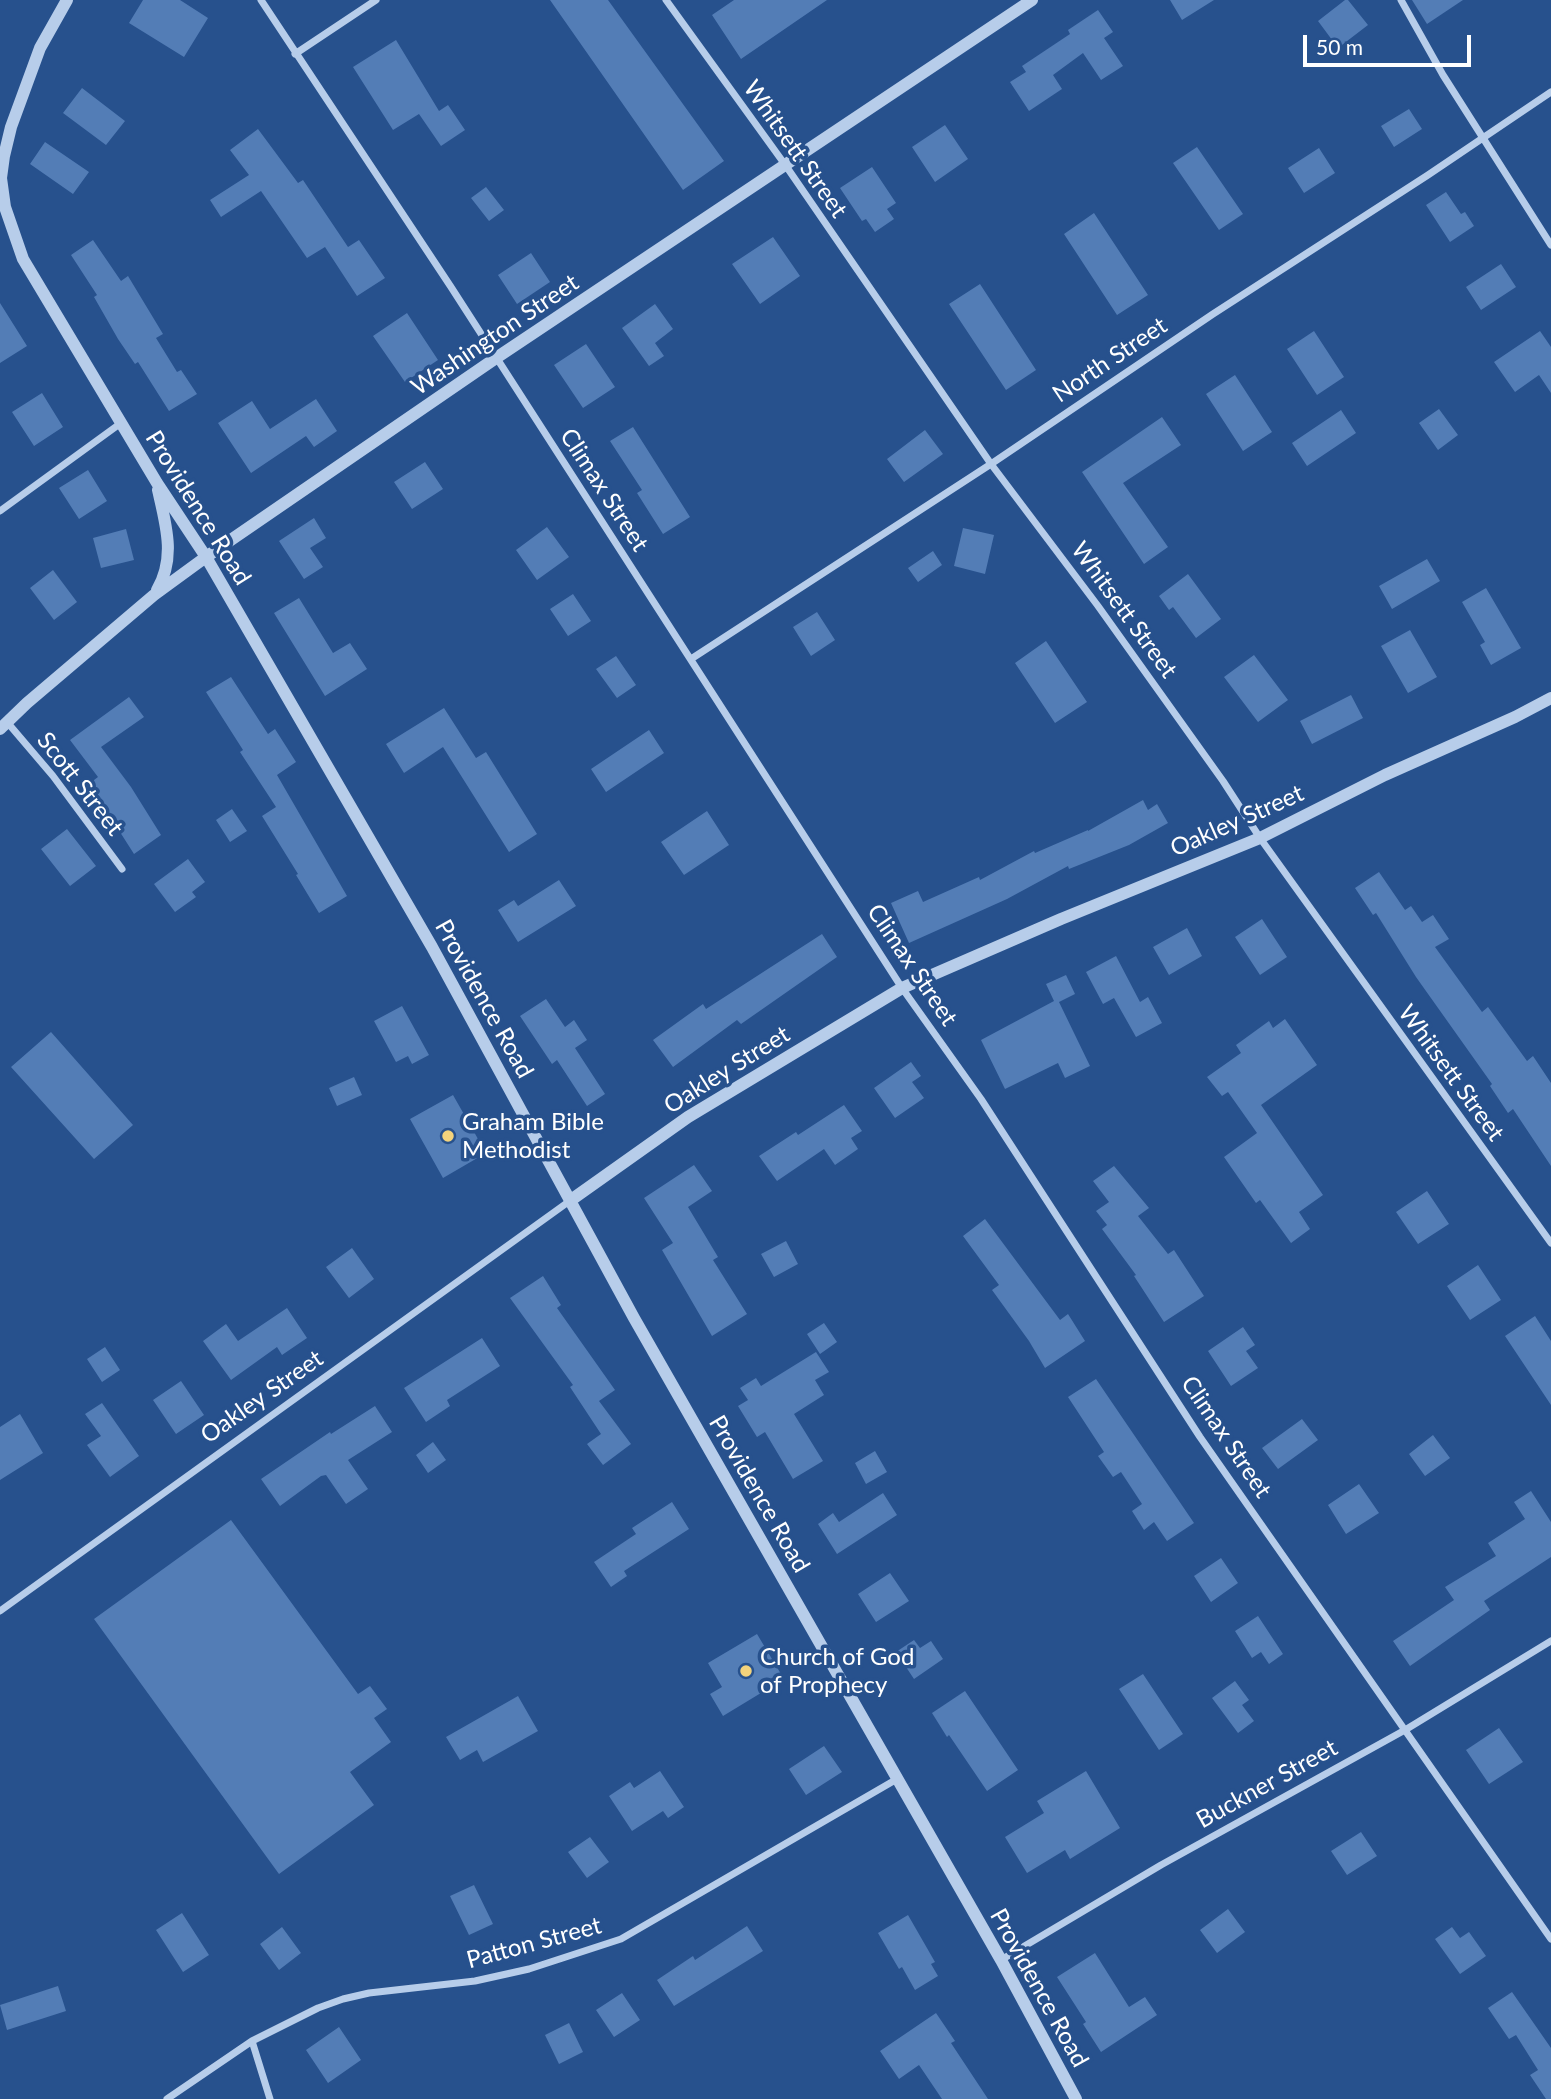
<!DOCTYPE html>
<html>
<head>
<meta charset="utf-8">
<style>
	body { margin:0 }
	#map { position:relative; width:1551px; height:2099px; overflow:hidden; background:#27518d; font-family:Lato,sans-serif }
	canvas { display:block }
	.scale { position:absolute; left:1303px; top:35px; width:168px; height:32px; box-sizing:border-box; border:4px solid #fff; border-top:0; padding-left:9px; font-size:21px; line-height:24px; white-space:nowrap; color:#fff; -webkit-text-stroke:5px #27518d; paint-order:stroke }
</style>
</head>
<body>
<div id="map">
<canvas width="1551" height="2099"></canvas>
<div class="scale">50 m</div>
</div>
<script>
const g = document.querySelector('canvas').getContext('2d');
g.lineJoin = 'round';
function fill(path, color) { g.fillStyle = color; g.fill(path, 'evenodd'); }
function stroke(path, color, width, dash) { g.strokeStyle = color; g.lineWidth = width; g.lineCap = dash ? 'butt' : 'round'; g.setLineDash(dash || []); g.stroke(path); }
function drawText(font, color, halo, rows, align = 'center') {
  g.font = font + ' Lato,sans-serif'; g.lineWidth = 7; g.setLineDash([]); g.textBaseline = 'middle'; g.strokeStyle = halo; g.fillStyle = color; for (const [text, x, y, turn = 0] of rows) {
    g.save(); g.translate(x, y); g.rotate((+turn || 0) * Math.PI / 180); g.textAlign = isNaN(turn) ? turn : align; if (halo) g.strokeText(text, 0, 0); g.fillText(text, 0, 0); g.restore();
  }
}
fill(new Path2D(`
	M 143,0 L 180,0 L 208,18 L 184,57 L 129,23 Z
	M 550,0 L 608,0 L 724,161 L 683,190 Z
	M 734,0 L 827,0 L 741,59 L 712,15 Z
	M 1170,0 L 1214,0 L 1182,20 Z
	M 1345,0 L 1348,0 L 1368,25 L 1338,48 L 1318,21 Z
	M 1412,0 L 1463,0 L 1427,24 Z
	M 1098,10 L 1113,32 L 1104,38 L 1123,66 L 1101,80 L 1083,53 L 1053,75 L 1062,89 L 1029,111 L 1010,82 L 1026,72 L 1022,66 L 1070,34 L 1068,30 Z
	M 396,40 L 439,111 L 448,105 L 465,130 L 441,146 L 419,114 L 393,130 L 353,67 Z
	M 82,88 L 125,121 L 106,145 L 63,113 Z
	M 1409,109 L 1422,129 L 1394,147 L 1381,126 Z
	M 945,125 L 968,159 L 935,182 L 912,147 Z
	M 258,129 L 298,183 L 303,180 L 348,247 L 359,240 L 385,278 L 357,296 L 325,247 L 307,258 L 261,191 L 221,217 L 210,200 L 249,175 L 230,150 Z
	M 45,142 L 89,172 L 73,194 L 30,164 Z
	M 1197,147 L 1243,214 L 1219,230 L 1173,163 Z
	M 1319,148 L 1335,173 L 1304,193 L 1288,168 Z
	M 872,167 L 896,203 L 887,209 L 894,219 L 875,232 L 866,219 L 862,221 L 840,188 Z
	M 486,187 L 504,210 L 489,221 L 471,198 Z
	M 1446,192 L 1461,214 L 1465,212 L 1474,226 L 1450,242 L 1426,205 Z
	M 1094,213 L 1148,295 L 1117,315 L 1064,234 Z
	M 773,237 L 800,276 L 760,304 L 732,264 Z
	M 93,240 L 121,281 L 128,276 L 163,334 L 156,338 L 177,372 L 181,370 L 197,394 L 169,411 L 138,362 L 135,364 L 118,339 L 94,297 L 97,295 L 71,255 Z
	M 531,253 L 550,282 L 517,304 L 498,275 Z
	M 1501,264 L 1516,287 L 1481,310 L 1466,287 Z
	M 980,284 L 1036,370 L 1006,390 L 949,304 Z
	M 0,303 L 27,346 L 0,363 Z
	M 655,304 L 673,329 L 655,343 L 664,356 L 649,366 L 622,328 Z
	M 407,313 L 438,360 L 405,382 L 373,336 Z
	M 1314,331 L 1344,377 L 1317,395 L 1287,349 Z
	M 1540,331 L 1551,347 L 1551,393 L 1539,375 L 1515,392 L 1494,362 Z
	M 586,344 L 615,387 L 583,408 L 554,365 Z
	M 1235,375 L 1272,432 L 1243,451 L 1206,394 Z
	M 42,393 L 63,427 L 34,446 L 12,412 Z
	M 316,399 L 337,431 L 314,447 L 306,436 L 251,473 L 218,423 L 252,401 L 270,429 Z
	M 1439,409 L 1458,435 L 1438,450 L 1419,423 Z
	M 1341,410 L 1356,433 L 1307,466 L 1292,443 Z
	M 1162,417 L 1181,445 L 1123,483 L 1168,547 L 1144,564 L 1082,472 Z
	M 633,427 L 690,517 L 663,534 L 637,493 L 642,490 L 610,441 Z
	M 925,430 L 943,454 L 904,482 L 887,459 Z
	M 425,462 L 443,489 L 412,509 L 394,482 Z
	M 88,470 L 107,501 L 79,519 L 59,488 Z
	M 314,518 L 326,538 L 310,548 L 323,567 L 304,579 L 279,541 Z
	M 547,527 L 569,557 L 537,580 L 516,550 Z
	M 963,528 L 994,535 L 985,574 L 954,566 Z
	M 126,529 L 134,560 L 101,568 L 93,538 Z
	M 933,551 L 942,565 L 918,582 L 908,568 Z
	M 1427,559 L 1440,581 L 1392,609 L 1379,586 Z
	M 53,570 L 77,602 L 54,620 L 30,588 Z
	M 1188,574 L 1221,619 L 1196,638 L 1173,607 L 1169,610 L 1159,596 Z
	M 1486,588 L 1521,648 L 1491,665 L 1480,645 L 1485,642 L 1462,602 Z
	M 573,594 L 591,621 L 568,636 L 550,609 Z
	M 299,598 L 333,653 L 350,643 L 367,669 L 325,696 L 274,613 Z
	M 817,612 L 835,640 L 811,656 L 793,627 Z
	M 1410,630 L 1437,677 L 1408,693 L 1381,646 Z
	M 1046,641 L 1087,702 L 1055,723 L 1015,663 Z
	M 1254,655 L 1288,700 L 1258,722 L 1224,677 Z
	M 616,656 L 636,685 L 617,698 L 596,669 Z
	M 231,677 L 268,734 L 275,729 L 296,762 L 277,775 L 347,896 L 319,913 L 296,875 L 298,874 L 262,816 L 276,807 L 240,752 L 243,750 L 206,692 Z
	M 1351,695 L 1363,718 L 1312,744 L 1300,721 Z
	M 129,697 L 144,717 L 101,747 L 131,787 L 161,835 L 134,854 L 104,807 L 86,786 L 98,777 L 70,740 Z
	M 444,708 L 476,758 L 486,752 L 537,834 L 509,852 L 443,747 L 404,773 L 386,744 Z
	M 649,730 L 664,753 L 606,792 L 591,769 Z
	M 1143,800 L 1148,810 L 1157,804 L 1168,823 L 1129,845 L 1069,869 L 1068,866 L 1007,899 L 909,943 L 891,903 L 918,891 L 923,902 L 979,877 L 980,880 L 1034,851 L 1035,853 L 1088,830 L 1088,831 Z
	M 232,809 L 247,831 L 230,842 L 216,820 Z
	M 707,811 L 729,845 L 684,875 L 661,842 Z
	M 67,829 L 96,866 L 70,886 L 41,849 Z
	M 188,859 L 205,882 L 192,892 L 196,897 L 175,912 L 154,884 Z
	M 1379,872 L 1405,910 L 1411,906 L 1422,922 L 1433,915 L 1449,939 L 1435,947 L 1482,1012 L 1488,1007 L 1527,1061 L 1533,1056 L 1551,1083 L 1551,1166 L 1513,1109 L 1508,1113 L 1490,1086 L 1492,1084 L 1416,977 L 1376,913 L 1373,915 L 1355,888 Z
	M 559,880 L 576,906 L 518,942 L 498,910 L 514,900 L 518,906 Z
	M 1262,919 L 1287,957 L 1260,975 L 1235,937 Z
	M 1187,928 L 1202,956 L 1169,975 L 1153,947 Z
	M 822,934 L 837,957 L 741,1024 L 737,1020 L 673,1067 L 653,1040 L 703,1004 L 706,1009 Z
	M 1116,956 L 1140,1002 L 1148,997 L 1162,1023 L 1136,1037 L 1114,998 L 1103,1004 L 1086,972 Z
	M 1066,975 L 1075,994 L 1059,1002 L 1090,1066 L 1065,1078 L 1058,1063 L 1005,1089 L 981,1040 L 1054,1001 L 1046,984 Z
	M 546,999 L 565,1027 L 574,1020 L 587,1040 L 575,1048 L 605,1094 L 587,1106 L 557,1060 L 552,1064 L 520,1016 Z
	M 402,1006 L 429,1055 L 412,1064 L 408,1056 L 396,1062 L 374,1021 Z
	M 1285,1019 L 1317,1065 L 1261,1105 L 1323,1195 L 1299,1212 L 1310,1229 L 1291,1243 L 1260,1200 L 1256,1203 L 1224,1157 L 1257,1133 L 1228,1092 L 1222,1096 L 1207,1077 L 1241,1053 L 1236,1045 L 1269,1021 L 1273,1028 Z
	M 51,1032 L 133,1125 L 94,1159 L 11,1067 Z
	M 911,1062 L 921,1076 L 912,1082 L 924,1098 L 895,1118 L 874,1088 Z
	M 354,1077 L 362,1095 L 337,1106 L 329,1088 Z
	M 453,1095 L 486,1153 L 443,1178 L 410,1119 Z
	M 844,1105 L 862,1131 L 851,1138 L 858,1149 L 835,1165 L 824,1149 L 777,1181 L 759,1156 L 796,1132 L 798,1135 Z
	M 694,1165 L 712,1191 L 688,1207 L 718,1257 L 713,1260 L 747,1314 L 712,1336 L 662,1250 L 673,1243 L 644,1198 Z
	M 1114,1166 L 1149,1208 L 1138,1216 L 1168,1254 L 1174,1250 L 1204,1296 L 1164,1322 L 1134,1276 L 1136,1275 L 1102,1229 L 1107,1225 L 1096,1211 L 1109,1202 L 1093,1181 Z
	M 1427,1191 L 1449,1224 L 1418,1244 L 1396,1212 Z
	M 985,1219 L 1060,1320 L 1068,1314 L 1085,1341 L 1045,1368 L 1029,1341 L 992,1290 L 999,1285 L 963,1236 Z
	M 786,1241 L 798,1264 L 774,1277 L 761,1254 Z
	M 352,1248 L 374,1279 L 349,1298 L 326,1267 Z
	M 1478,1265 L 1501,1300 L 1470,1320 L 1447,1286 Z
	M 543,1276 L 561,1305 L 557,1308 L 615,1390 L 599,1401 L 631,1444 L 603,1465 L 587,1444 L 601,1434 L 570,1387 L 573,1385 L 510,1298 Z
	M 287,1308 L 307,1338 L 282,1355 L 277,1347 L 231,1380 L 203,1341 L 226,1324 L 238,1341 Z
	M 1535,1316 L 1551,1341 L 1551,1405 L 1505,1336 Z
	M 824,1323 L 837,1342 L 820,1354 L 807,1334 Z
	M 1243,1327 L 1255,1345 L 1246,1351 L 1258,1368 L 1231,1386 L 1208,1351 Z
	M 482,1338 L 500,1366 L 447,1400 L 450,1406 L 426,1422 L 404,1388 Z
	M 105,1347 L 120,1370 L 102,1382 L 87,1359 Z
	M 816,1352 L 829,1372 L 815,1380 L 824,1395 L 794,1414 L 823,1461 L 793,1479 L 765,1432 L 757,1437 L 738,1406 L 748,1400 L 740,1388 L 756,1378 L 761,1386 Z
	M 1096,1379 L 1194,1523 L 1167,1541 L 1154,1522 L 1144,1530 L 1132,1511 L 1142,1504 L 1121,1472 L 1113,1477 L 1098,1456 L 1104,1452 L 1068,1397 Z
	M 181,1381 L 204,1415 L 176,1434 L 153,1400 Z
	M 102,1403 L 139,1456 L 110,1477 L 87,1445 L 101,1436 L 85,1414 Z
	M 375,1406 L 392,1432 L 348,1460 L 368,1489 L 346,1504 L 326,1475 L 321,1476 L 280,1506 L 261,1479 L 330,1432 L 331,1434 Z
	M 20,1414 L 43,1453 L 0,1480 L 0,1427 Z
	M 1302,1419 L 1318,1440 L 1278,1469 L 1262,1448 Z
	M 1433,1435 L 1450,1458 L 1425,1476 L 1409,1454 Z
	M 433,1442 L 446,1460 L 428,1473 L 416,1455 Z
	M 875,1451 L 887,1472 L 866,1484 L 855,1463 Z
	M 1359,1484 L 1379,1513 L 1346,1534 L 1328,1505 Z
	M 1531,1491 L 1551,1522 L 1551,1557 L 1484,1601 L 1490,1610 L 1410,1666 L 1393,1641 L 1454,1600 L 1445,1587 L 1496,1556 L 1488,1543 L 1525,1519 L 1514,1502 Z
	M 883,1493 L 897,1515 L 837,1554 L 818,1524 L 833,1513 L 839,1522 Z
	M 672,1502 L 689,1529 L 624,1571 L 627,1576 L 611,1587 L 594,1562 L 636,1534 L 632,1528 Z
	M 231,1520 L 358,1694 L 370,1686 L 387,1709 L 374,1718 L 391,1742 L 350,1772 L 374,1805 L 279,1874 L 94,1619 Z
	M 1221,1558 L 1238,1583 L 1211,1602 L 1194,1576 Z
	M 890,1573 L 909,1601 L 876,1622 L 858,1594 Z
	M 1258,1616 L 1283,1654 L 1269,1664 L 1261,1652 L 1252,1658 L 1235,1631 Z
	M 757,1634 L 784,1679 L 723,1716 L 710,1694 L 722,1687 L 708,1663 Z
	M 914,1640 L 920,1648 L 931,1641 L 943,1659 L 914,1679 L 896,1652 Z
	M 1143,1674 L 1183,1734 L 1159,1750 L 1119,1689 Z
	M 1235,1681 L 1249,1700 L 1242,1705 L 1254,1721 L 1238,1733 L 1212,1698 Z
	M 965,1691 L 1018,1770 L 987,1791 L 949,1735 L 947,1737 L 932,1713 Z
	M 518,1696 L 538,1731 L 483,1762 L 477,1750 L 460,1760 L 446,1737 Z
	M 1499,1728 L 1523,1762 L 1489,1784 L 1466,1750 Z
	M 824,1746 L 842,1772 L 806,1795 L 789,1769 Z
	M 660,1771 L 684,1807 L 668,1818 L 663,1811 L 632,1831 L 609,1796 L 630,1782 L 634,1788 Z
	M 1086,1771 L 1120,1828 L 1070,1859 L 1065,1850 L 1027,1873 L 1005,1837 L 1044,1813 L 1037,1801 Z
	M 1361,1832 L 1377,1856 L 1347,1875 L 1331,1851 Z
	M 590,1837 L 609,1862 L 587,1878 L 568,1852 Z
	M 474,1885 L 493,1924 L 469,1935 L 450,1896 Z
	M 1228,1909 L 1245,1932 L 1217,1953 L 1200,1930 Z
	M 182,1913 L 209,1955 L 183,1972 L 156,1930 Z
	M 908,1915 L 935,1962 L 931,1964 L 938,1976 L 915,1990 L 902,1967 L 899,1969 L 878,1933 Z
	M 747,1926 L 763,1951 L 674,2006 L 657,1980 L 693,1956 L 695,1960 Z
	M 282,1927 L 301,1953 L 279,1970 L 260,1944 Z
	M 1452,1927 L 1460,1938 L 1469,1932 L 1486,1956 L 1460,1974 L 1435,1939 Z
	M 1095,1953 L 1129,2007 L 1145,1997 L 1157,2015 L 1101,2052 L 1083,2024 L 1086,2022 L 1057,1977 Z
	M 58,1986 L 66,2011 L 7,2030 L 0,2005 Z
	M 1512,1992 L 1551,2048 L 1551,2099 L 1546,2099 L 1530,2075 L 1538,2070 L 1516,2035 L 1509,2039 L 1488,2008 Z
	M 622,1993 L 640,2020 L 614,2037 L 596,2010 Z
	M 936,2013 L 955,2041 L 951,2043 L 988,2099 L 942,2099 L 919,2065 L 899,2079 L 880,2051 Z
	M 569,2023 L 583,2052 L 559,2064 L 545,2035 Z
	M 339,2027 L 361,2060 L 328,2083 L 306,2050 Z`), '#537db6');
stroke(new Path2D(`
	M 261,0 L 451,287 L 902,988 L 981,1099 L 1200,1437 L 1551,1939
	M 666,0 L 786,166 L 991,464 L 1098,606 L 1223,781 L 1260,838 L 1551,1243
	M 1401,0 L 1443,75 L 1551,245
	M 295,54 L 376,0
	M 0,511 L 121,423
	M 691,659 L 991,464 L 1213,314 L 1428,175 L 1551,92
	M 7,722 L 53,776 L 122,869
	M 0,1611 L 571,1200
	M 1001,1960 L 1161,1865 L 1405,1730 L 1551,1641
	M 252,2041 L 270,2099
	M 167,2099 L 252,2041 L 318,2008 L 343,1999 L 369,1993 L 475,1981 L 529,1969 L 621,1939 L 897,1779`), '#b7cdea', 7);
stroke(new Path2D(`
	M 67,0 L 40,48 L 11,127 L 4,156 L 1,178 L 5,207 L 23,259 L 157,483 L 206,557 L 432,947 L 634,1318 L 1001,1960 L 1076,2099
	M 157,590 C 176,558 166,525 158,490
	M 0,729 L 27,703 L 154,595 L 206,557 L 496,358 L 1032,0
	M 571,1200 L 688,1117 L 902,988 L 1061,919 L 1260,838 L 1385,775 L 1515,717 L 1551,698`), '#b7cdea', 12);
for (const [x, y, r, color] of [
	[448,1136,7,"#f3d37c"],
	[746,1671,7,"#f3d37c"]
]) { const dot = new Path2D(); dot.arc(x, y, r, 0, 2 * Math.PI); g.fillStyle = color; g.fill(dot); stroke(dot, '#27518d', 2.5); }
drawText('24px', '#fff', '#27518d', [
	["Whitsett Street",795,149,55],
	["Washington Street",495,335,-34],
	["North Street",1110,360,-34],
	["Climax Street",604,490,57],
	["Providence Road",198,508,58],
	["Whitsett Street",1124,610,54],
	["Scott Street",80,784,52],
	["Oakley Street",1237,821,-24],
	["Climax Street",912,965,56],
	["Providence Road",484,999,61],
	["Oakley Street",727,1070,-32],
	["Whitsett Street",1451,1073,54],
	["Oakley Street",262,1397,-35],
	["Climax Street",1226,1437,56],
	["Providence Road",759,1494,60],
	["Buckner Street",1267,1784,-29],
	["Patton Street",534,1943,-15],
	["Providence Road",1039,1988,61]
]);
drawText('24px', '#fff', '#27518d', [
	["Graham Bible",462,1122],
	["Methodist",462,1150],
	["Church of God",760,1657],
	["of Prophecy",760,1685]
], 'left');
</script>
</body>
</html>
